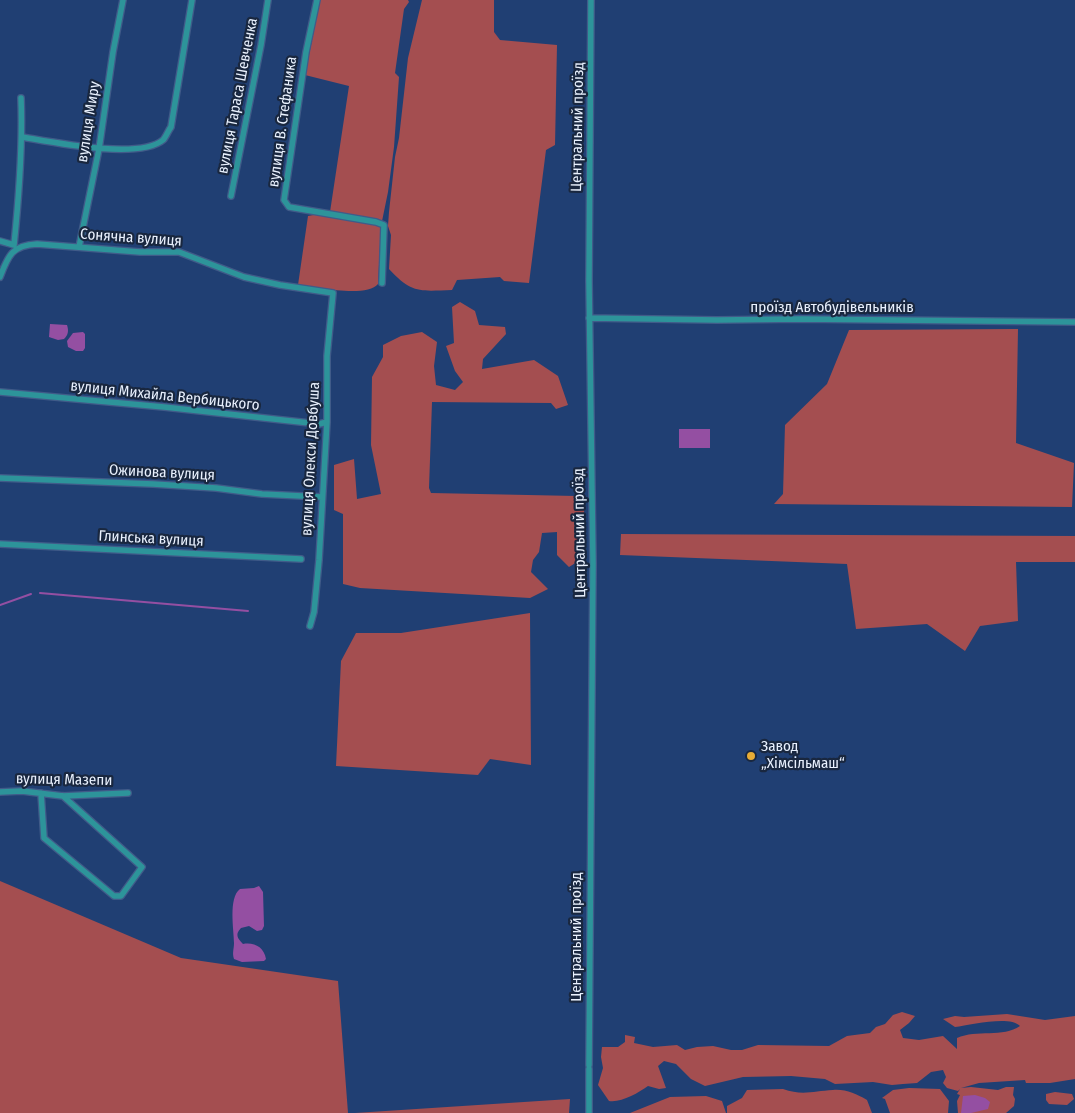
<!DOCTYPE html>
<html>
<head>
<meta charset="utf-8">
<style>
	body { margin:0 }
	canvas { display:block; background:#203f73 }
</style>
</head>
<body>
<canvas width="1075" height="1113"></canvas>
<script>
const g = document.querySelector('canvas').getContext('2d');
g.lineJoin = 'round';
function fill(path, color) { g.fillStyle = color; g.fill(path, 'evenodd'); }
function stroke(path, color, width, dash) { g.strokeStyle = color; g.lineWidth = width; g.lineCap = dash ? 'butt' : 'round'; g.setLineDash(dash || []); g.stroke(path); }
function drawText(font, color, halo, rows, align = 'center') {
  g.font = font + ' "Fira Sans Condensed",sans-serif'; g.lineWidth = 4.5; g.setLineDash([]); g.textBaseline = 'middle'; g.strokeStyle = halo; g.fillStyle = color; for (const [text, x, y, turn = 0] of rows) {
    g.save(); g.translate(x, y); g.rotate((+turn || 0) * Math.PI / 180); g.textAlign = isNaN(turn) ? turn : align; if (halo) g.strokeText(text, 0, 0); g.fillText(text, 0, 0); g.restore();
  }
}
fill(new Path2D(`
	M 320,0 L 408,0 L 409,2 L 404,9 L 395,73 L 399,77 L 394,147 L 388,192 L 381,226 L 378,284 C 367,298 315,287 298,285 L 308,216 L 330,212 L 349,86 L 305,75 Z
	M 422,0 L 494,0 L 494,32 L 500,40 L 557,45 L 555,145 L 546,150 L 529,283 L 504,281 L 500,277 L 457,280 L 452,290 C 420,291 412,294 389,269 L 391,235 L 388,226 L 389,212 L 395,157 L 399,138 L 408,58 Z
	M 460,302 L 475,311 L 479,325 L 505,327 L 506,334 L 483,359 L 482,369 L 534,360 L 558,376 L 568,405 L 556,409 L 551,403 L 432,402 L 429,488 L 431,493 L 576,496 L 584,505 L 585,557 L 569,567 L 557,555 L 557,532 L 542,533 L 539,552 L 533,560 L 531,572 L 548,589 L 530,598 L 360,588 L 343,584 L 343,514 L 334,510 L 334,465 L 354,459 L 357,499 L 381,494 L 371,445 L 372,377 L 383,357 L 383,345 L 401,336 L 422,332 L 437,342 L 434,366 L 436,385 L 455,390 L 463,382 L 455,371 L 446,346 L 454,343 L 452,307 Z
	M 1018,329 L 1016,443 L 1074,463 L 1072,507 L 774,504 L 783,494 L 785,425 L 827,384 L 849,330 Z
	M 621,534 L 1075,536 L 1075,562 L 1016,562 L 1018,621 L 980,626 L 965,651 L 927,624 L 856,629 L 847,564 L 620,555 Z
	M 530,613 L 531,765 L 490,759 L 478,775 L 336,766 L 341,661 L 356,633 L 401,633 Z
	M 0,881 L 181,958 L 338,981 L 348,1113 L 0,1113 Z
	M 902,1012 L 915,1016 L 909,1023 L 900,1030 L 903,1038 L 919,1040 L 943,1036 L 957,1049 L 957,1038 C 977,1029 1003,1038 1020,1026 C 1010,1015 970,1025 955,1027 L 943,1019 L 955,1016 L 964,1017 L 1007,1014 L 1045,1020 L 1075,1016 L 1075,1079 L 1050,1083 L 1026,1083 L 1025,1080 L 979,1083 L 961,1088 L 971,1087 L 998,1090 L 1006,1087 L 1014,1087 L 1013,1095 L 1015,1099 L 1014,1106 L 1006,1113 L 958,1113 L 957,1101 L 960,1095 L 957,1094 L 960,1089 L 958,1091 L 947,1088 L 943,1083 L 946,1077 L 943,1070 L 931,1072 L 917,1083 L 903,1084 L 892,1085 L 873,1082 L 835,1084 L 825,1079 L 791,1076 L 743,1077 L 705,1086 L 691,1079 L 676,1064 L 664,1061 L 658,1066 L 666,1088 L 659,1089 L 648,1086 C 638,1093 621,1103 609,1101 L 598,1085 L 603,1068 L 601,1057 L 602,1047 L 618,1047 L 625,1042 L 625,1035 L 635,1037 L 634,1043 L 653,1047 L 677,1045 L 685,1050 L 697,1047 L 713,1046 L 731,1050 L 742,1050 L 758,1045 L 829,1046 L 847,1036 L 870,1033 L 876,1027 L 885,1024 L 893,1015 Z
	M 909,1088 L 940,1089 L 949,1101 L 948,1113 L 890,1113 L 885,1099 L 882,1098 L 893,1090 Z
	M 783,1089 C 802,1096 814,1091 833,1090 C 846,1089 856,1094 867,1100 L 872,1113 L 727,1113 L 727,1106 L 742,1098 L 747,1090 Z
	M 1055,1092 L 1072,1094 L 1074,1099 L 1067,1105 L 1049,1104 L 1046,1100 L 1046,1094 Z
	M 706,1096 L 722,1101 L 726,1113 L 630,1113 L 670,1097 Z
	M 570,1099 L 569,1113 L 355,1113 Z`), '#a44e50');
fill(new Path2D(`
	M 50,324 L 67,325 C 69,331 68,335 64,339 L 58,340 L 49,337 Z
	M 83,332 L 85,334 L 85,348 L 83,351 L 76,351 L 68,347 L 67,341 L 73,333 Z
	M 679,429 L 710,429 L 710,448 L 679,448 Z
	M 259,886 L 263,892 L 264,926 L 262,930 L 257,931 L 249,926 L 241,928 C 235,934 237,938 243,944 C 254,942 264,947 266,959 L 264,961 L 242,962 L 234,959 C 232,953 234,949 234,943 C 234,930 228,898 240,889 L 254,888 Z
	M 975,1095 L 985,1098 L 990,1102 L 988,1109 L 971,1113 L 961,1113 L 963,1096 Z`), '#944fa2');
stroke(new Path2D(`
	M 40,593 L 248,611
	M 0,605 L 31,594`), '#944fa2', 2);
const minor = new Path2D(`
	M 317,0 L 306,52 L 284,200 L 289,207 L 376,222 L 384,225 L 382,283
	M 22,137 C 52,142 139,160 163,140 C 166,137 168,131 171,127 L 192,0
	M 231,196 L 261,45 L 268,0
	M 0,241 L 14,245
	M 14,245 C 19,196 23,148 21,98
	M 79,247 L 99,149 L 113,52 L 123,0
	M 0,277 C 8,256 12,245 37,244 L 140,252 L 179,252 L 244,277 L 280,285 L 333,293 L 327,356 L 327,422 L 319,560 L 314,612 L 310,626
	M 589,318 L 717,320 L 801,319 L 1075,322
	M 0,392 L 164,407 L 319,424 L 327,422
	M 0,478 L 153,484 L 216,488 L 262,494 L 322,497
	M 0,544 L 301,559
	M 0,792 L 22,791 L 63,796 L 128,793
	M 41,793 L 44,838 L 114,896 L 121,896 L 142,867 L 63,796
	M 589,1065 L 593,564 L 589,281 L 591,0
	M 589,1069 L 589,1113`);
stroke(minor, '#405b89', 8);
stroke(minor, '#2d949a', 5.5);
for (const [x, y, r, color] of [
	[751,756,5,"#e7ac36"]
]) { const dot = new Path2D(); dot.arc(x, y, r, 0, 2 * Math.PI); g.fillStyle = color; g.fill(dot); stroke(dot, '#19273f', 2); }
drawText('15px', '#e9f1fe', '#19273f', [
	["вулиця Тараса Шевченка",238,96,-79],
	["вулиця Миру",89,122,-81],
	["вулиця В. Стефаника",283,122,-82],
	["Центральний проїзд",578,127,-89],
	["Сонячна вулиця",131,238,4],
	["проїзд Автобудівельників",832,308],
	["вулиця Михайла Вербицького",165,396,6],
	["вулиця Олекси Довбуша",311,459,-87],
	["Ожинова вулиця",162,473,3],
	["Центральний проїзд",580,533,-91],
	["Глинська вулиця",151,539,3],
	["вулиця Мазепи",64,780,1],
	["Центральний проїзд",577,937,-90]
]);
drawText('15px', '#e9f1fe', '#19273f', [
	["Завод",761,747],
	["„Хімсільмаш“",761,764]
], 'left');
</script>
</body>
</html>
